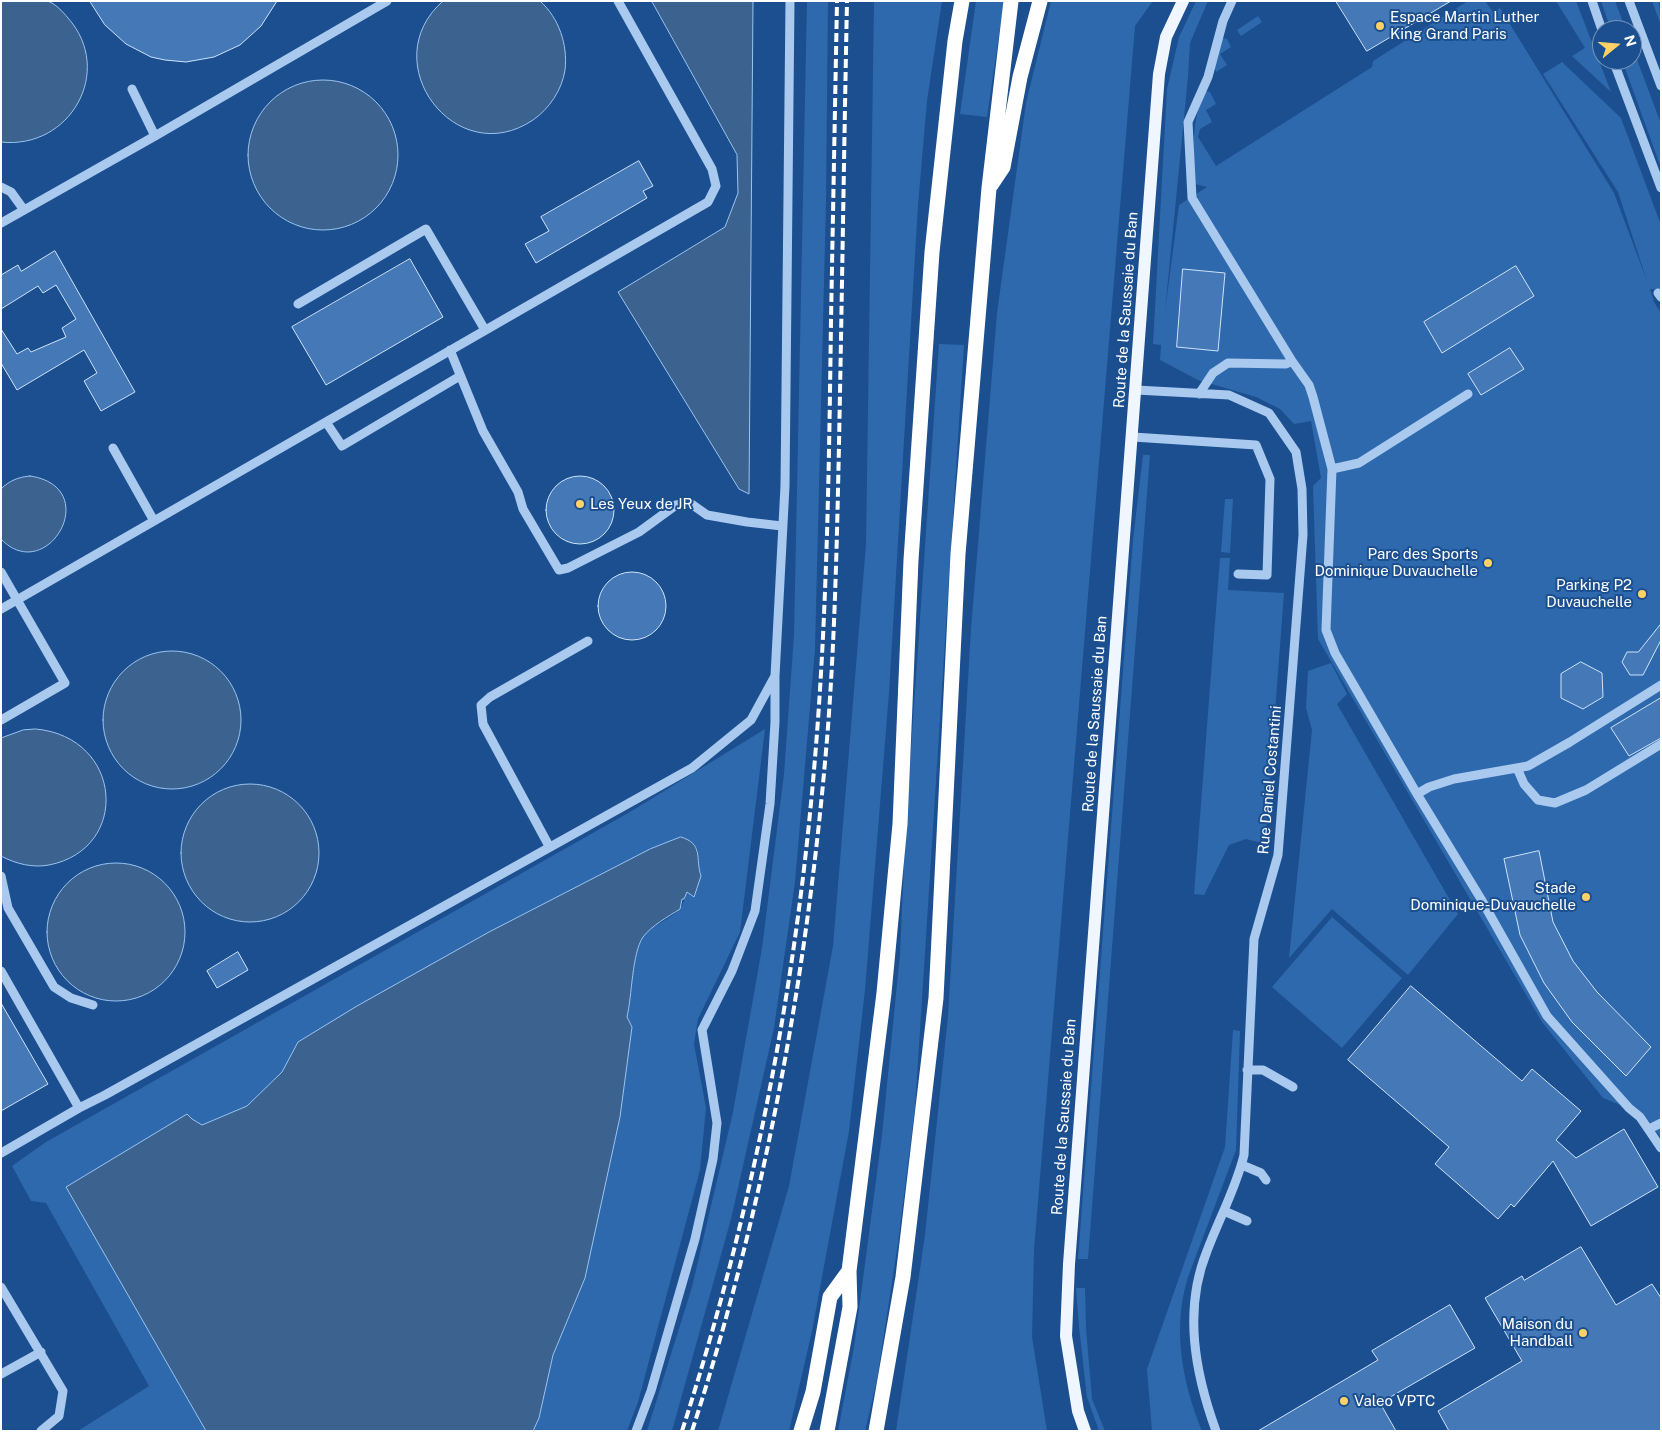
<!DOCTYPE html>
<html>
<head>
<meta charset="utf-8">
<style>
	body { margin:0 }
	#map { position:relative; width:1662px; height:1432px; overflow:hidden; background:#1b4f8f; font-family:"Public Sans",sans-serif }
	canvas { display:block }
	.frame { position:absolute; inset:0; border:2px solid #fff; pointer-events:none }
	.north { position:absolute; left:1592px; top:20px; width:50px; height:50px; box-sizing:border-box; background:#1b4f8f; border:1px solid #7695bc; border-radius:50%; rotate:73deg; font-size:14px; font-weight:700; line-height:20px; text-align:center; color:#fff }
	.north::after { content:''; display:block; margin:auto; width:18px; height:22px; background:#ffd166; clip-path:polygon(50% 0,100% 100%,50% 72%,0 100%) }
</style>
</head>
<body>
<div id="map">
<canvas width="1662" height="1432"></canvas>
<div class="frame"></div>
<div class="north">N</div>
</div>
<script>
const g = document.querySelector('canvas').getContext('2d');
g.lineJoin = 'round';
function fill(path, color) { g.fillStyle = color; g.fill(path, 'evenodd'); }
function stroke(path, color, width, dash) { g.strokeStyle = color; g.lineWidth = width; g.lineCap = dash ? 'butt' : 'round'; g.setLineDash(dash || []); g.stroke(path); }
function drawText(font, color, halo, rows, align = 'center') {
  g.font = font + ' "Public Sans",sans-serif'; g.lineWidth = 4; g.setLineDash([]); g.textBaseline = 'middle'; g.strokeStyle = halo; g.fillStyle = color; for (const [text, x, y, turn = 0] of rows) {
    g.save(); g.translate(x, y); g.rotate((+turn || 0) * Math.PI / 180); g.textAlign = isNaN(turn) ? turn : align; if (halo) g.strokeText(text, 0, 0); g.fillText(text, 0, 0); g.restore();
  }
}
fill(new Path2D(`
	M 807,1 L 828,1 L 826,201 L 815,649 L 795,882 L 774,1028 L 731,1219 L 672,1431 L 647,1431 L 692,1287 L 733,1112 L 762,948 L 784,774 L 794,635 Z
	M 874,1 L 942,1 L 927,101 L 918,205 L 889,693 L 865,990 L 849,1131 L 812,1331 L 789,1431 L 718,1431 L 789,1186 L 833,946 L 866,544 Z
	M 976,1 L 1004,1 L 987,117 L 960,114 Z
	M 1051,1 L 1153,1 L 1135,26 L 1034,1250 L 1032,1337 L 1047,1431 L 896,1431 L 925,1235 L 948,1016 L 971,629 L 997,313 L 1026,103 Z
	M 1196,1 L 1208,1 L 1190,43 L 1188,77 L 1165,311 L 1179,205 L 1207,187 L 1195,184 C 1194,153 1190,119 1206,91 L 1210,92 L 1216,104 L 1206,110 L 1212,122 L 1200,129 L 1198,137 L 1216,166 L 1372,67 L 1373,61 L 1468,1 L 1485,1 L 1493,12 L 1500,8 L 1614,193 L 1647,281 L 1618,192 L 1543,74 L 1562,62 L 1621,118 L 1661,225 L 1661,290 L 1650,289 L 1654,302 L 1661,313 L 1661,1138 L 1643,1114 L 1603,1098 L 1542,1022 L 1318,639 L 1313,486 L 1321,478 L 1311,421 L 1294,424 L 1280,409 L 1256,397 L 1198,380 L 1160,360 L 1161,345 L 1153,344 L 1167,89 L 1179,37 Z
	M 1556,1 L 1576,1 L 1611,92 L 1572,56 L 1585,48 Z
	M 1601,1 L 1615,1 L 1626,30 L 1611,30 Z
	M 1652,1 L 1659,1 L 1661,25 Z
	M 1258,16 L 1262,22 L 1241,36 L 1237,30 Z
	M 1222,38 L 1227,39 L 1231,47 L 1220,54 L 1227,65 L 1216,72 L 1214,66 Z
	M 1632,46 L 1661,124 L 1661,168 L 1622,60 L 1632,60 Z
	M 939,344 L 964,345 L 915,1108 L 898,1243 L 877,1380 L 865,1431 L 838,1431 L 854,1347 L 882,1135 L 900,954 L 906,821 Z
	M 1143,455 L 1150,455 L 1088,1259 L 1078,1259 L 1133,540 Z
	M 1225,499 L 1233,499 L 1230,553 L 1221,552 Z
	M 1220,558 L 1230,558 L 1228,590 L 1284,593 L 1265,844 L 1246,839 L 1229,845 L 1204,895 L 1194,894 Z
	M 1331,663 L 1347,694 L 1337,704 L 1458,914 L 1408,975 L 1332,909 L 1289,958 L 1312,730 L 1306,708 L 1308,671 Z
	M 765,729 L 740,932 L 698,1019 L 694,1044 L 706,1108 L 700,1170 L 638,1402 L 627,1431 L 533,1431 L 539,1418 L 553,1355 L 585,1278 L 620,1117 L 632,1027 L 627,1017 C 632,995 632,955 643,937 C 651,925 670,920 680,909 C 683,905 685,897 687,892 L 693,897 L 701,876 L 698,868 L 698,849 L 681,837 L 650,849 L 489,932 L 298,1042 L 282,1072 L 247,1106 L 202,1125 L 192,1119 L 187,1114 L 66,1187 L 206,1431 L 78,1431 L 149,1386 L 46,1203 L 31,1201 L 12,1166 L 46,1142 L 630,812 Z
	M 1332,917 L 1402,978 L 1342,1048 L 1272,987 Z
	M 1233,1030 L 1240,1031 L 1236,1150 L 1188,1277 C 1172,1328 1182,1382 1202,1431 L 1152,1431 L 1147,1369 L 1225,1147 Z
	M 1076,1288 L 1085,1288 L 1086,1328 L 1092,1399 L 1105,1431 L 1099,1431 L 1087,1397 L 1079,1327 Z`), '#2e69ad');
const water = new Path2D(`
	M 1,1 C 13,1 37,0 47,1 C 55,3 63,12 68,18 C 115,71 70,150 1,142 Z
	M 443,1 L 540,1 C 559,18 568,45 565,70 C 562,90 549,109 533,120 C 456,172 373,62 443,1 Z
	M 652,1 L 753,1 L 749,494 L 739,489 L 618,292 L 725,227 L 738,193 L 737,155 Z
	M248 155a75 75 0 1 1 150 0a75 75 0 1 1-150 0Z
	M 30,476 C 105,487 47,587 1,539 L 1,489 C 9,481 18,477 30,476 Z
	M103 720a69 69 0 1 1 138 0a69 69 0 1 1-138 0Z
	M 36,729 C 123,737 131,849 49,865 C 33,868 16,864 1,856 L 1,738 L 23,730 Z
	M181 853a69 69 0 1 1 138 0a69 69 0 1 1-138 0Z
	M 681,837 C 704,844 695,858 701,876 L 694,897 L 687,892 L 684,899 L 682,899 L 680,909 C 669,916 651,926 643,937 C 632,953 632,996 627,1017 L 632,1027 L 620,1117 L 585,1278 L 553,1355 L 539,1418 L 533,1431 L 206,1431 L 66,1187 L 187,1114 L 192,1119 L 202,1125 L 247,1106 L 282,1072 L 298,1042 L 357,1006 L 489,932 L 650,849 Z
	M47 932a69 69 0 1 1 138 0a69 69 0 1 1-138 0Z`);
fill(water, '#3c6290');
stroke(water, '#9cc4f0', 1);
const building = new Path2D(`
	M 90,1 L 277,1 L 261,26 L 240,45 L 214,57 L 186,62 L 165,60 L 151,57 L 126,44 L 105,25 Z
	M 1336,1 L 1451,1 L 1367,51 Z
	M 639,161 L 653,186 L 643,191 L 647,198 L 536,263 L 525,244 L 549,231 L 541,217 Z
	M 55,251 L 135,392 L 101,411 L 84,381 L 97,373 L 84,350 L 17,390 L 1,363 L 1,329 L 17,354 L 28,348 L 31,352 L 66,337 L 62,328 L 76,319 L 56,285 L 43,293 L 38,286 L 1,309 L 1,275 L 18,265 L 21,271 Z
	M 410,259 L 443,317 L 326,385 L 292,327 Z
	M 1516,266 L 1534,296 L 1442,353 L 1424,322 Z
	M 1183,269 L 1225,273 L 1218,351 L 1177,347 Z
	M 1510,348 L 1524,369 L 1481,395 L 1468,374 Z
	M546 510a34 34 0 1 1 68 0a34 34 0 1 1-68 0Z
	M598 606a34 34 0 1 1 68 0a34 34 0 1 1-68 0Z
	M 1661,624 L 1661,640 L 1643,675 L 1630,675 L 1622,662 L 1627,652 L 1638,652 Z
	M 1581,662 L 1602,673 L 1603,697 L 1583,709 L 1561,698 L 1561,674 Z
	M 1661,698 L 1661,738 L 1629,756 L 1611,728 Z
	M 1539,851 L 1553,922 L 1573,961 L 1597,992 L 1651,1047 L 1626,1076 L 1572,1022 L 1544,983 L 1520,935 L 1504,859 Z
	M 238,952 L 248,970 L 217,988 L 207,971 Z
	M 1411,986 L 1522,1081 L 1532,1069 L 1581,1111 L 1556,1140 L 1576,1158 L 1624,1129 L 1658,1187 L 1591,1226 L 1553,1161 L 1514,1207 L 1511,1204 L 1498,1219 L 1435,1164 L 1449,1147 L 1348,1060 Z
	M 1,1003 L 48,1084 L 1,1111 Z
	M 1581,1247 L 1616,1305 L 1652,1284 L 1661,1298 L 1661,1431 L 1449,1431 L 1438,1411 L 1522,1361 L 1485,1298 L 1522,1276 L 1524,1280 Z
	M 1450,1305 L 1475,1348 L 1380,1403 L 1396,1431 L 1258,1431 L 1378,1360 L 1372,1351 Z`);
fill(building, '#4478b7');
stroke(building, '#cfe3fa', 1);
stroke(new Path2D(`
	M 1232,1 L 1223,21 L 1208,77 L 1188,122 L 1192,198 L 1292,361
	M 1592,1 L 1602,30
	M 1629,1 L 1661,86
	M 1613,60 L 1661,188
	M 132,89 L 155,136
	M 1,187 L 11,192 L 24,210
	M 1,223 L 155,136 L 387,1
	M 1658,293 L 1661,297
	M 298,304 L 426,229 L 485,330
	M 450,350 L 483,431 L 518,492 L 523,509 L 559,570 L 568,568 L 639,532 L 676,505 L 690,503 L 707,515 L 747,522 L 782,526
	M 1136,390 L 1229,395 L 1269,413 L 1296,452 L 1302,489 L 1303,535 L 1278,855 L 1254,939 L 1244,1155 C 1236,1188 1219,1219 1207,1251 C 1183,1310 1195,1373 1216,1431
	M 1199,394 L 1213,373 L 1228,363 L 1286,364 L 1292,361 L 1309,385 L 1313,397 L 1332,469 L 1326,630 L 1335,653 L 1417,794 L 1481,899 L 1547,1016 L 1629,1108 L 1640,1117 L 1661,1148
	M 326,422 L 342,446 L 460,376
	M 1133,437 L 1256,445 L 1270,479 L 1267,575 L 1238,574
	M 113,448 L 154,521
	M 1332,469 L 1359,463 L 1468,394
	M 1,572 L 65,683 L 1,720
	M 1,609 L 708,202 L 716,186 L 712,169 L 618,1
	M 1517,768 L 1524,784 L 1538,800 L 1555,803 L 1586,790 L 1661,744
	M 1417,794 L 1429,787 L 1454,779 L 1528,766 L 1570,742 L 1661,685
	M 549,846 L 483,724 L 481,705 L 490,697 L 588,641
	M 1,876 L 8,908 L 54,987 L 71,998 L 93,1005
	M 1,971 L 79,1108
	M 1247,1070 L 1263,1070 L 1293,1087
	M 1649,1129 L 1661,1123
	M 1,1153 L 79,1108 L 105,1095 L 692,768 L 751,720 L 775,676 L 785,486 L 790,1
	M 1242,1165 L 1261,1173 L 1266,1180
	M 1224,1211 L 1247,1221
	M 1,1287 L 63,1391 L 59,1416 L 41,1431
	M 1,1374 L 41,1352
	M 636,1431 L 651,1391 L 695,1239 L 713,1159 L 717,1123 L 702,1030 L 732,971 L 755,911 L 770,804 L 775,722 L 775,678`), '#a9c9ee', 9);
stroke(new Path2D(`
	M 1085,1431 L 1078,1411 L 1066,1336 L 1069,1264 L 1159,74 L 1166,37 L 1183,1`), '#f0f6ff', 12);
stroke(new Path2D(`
	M 991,185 L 1003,167 L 1020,77 L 1040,1
	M 801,1431 L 813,1392 L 830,1297 L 849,1271
	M 827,1431 L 850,1307 L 849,1271 L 884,993 L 900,824 L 911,560 L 932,252 L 955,41 L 962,1
	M 876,1431 L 903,1277 L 936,998 L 958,554 L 989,188 L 1011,1`), '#fff', 15);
stroke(new Path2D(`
	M 682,1431 C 751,1217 795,994 814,770 C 827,621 829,470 831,321 C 833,214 835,108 837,1
	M 692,1431 C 766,1203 809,965 828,727 C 835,633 837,538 839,444 C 842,296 844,149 847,1`), '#fff', 4, [9, 4]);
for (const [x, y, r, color] of [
	[1380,26,5,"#ffd166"],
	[580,504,5,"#ffd166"],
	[1488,563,5,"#ffd166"],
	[1642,594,5,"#ffd166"],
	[1586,897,5,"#ffd166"],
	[1583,1333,5,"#ffd166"],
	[1344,1401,5,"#ffd166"]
]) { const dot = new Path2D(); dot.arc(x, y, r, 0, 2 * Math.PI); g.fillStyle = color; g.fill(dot); stroke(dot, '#1b4f8f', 2); }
drawText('15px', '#fff', '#1b4f8f', [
	["Espace Martin Luther",1390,17,"left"],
	["King Grand Paris",1390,34,"left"],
	["Les Yeux de JR",590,504,"left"],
	["Parc des Sports",1478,554],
	["Dominique Duvauchelle",1478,571],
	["Parking P2",1632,585],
	["Duvauchelle",1632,602],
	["Stade",1576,888],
	["Dominique-Duvauchelle",1576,905],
	["Maison du",1573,1324],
	["Handball",1573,1341],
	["Valeo VPTC",1354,1401,"left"]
], 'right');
drawText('15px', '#fff', '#1b4f8f', [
	["Route de la Saussaie du Ban",1126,310,-86],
	["Route de la Saussaie du Ban",1095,714,-86],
	["Rue Daniel Costantini",1270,780,-85],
	["Route de la Saussaie du Ban",1064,1117,-86]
]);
</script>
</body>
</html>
